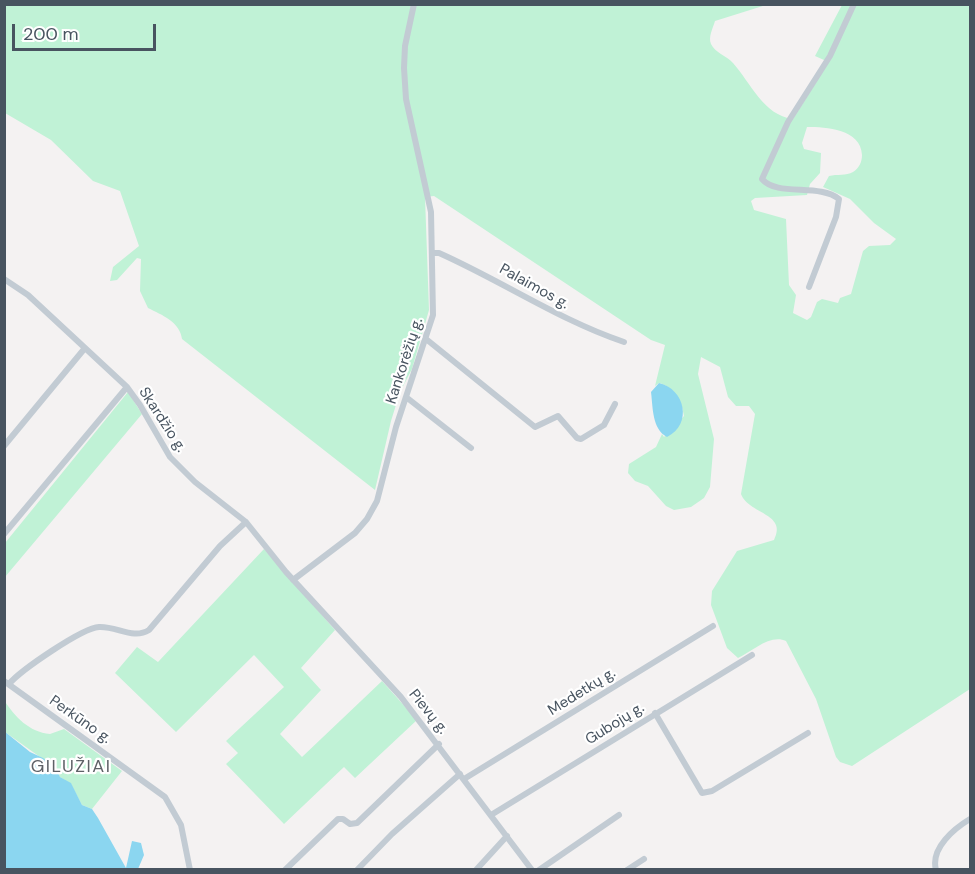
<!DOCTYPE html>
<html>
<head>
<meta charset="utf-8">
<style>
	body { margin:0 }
	#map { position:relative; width:975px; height:874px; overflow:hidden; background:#f4f2f2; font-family:"DM Sans",sans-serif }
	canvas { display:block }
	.frame { position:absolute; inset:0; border:6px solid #485460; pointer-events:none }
	.scale { position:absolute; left:12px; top:24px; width:144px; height:27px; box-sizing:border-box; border:3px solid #485460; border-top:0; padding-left:8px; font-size:18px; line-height:21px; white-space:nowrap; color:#485460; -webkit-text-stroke:4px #fff; paint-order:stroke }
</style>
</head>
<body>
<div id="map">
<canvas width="975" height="874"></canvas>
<div class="frame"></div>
<div class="scale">200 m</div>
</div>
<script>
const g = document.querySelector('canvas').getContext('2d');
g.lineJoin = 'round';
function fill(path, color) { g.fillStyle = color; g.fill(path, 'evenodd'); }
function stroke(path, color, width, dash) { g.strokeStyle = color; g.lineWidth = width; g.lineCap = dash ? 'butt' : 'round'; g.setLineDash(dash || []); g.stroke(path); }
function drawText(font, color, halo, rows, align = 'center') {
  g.font = font + ' "DM Sans",sans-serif'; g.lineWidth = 4.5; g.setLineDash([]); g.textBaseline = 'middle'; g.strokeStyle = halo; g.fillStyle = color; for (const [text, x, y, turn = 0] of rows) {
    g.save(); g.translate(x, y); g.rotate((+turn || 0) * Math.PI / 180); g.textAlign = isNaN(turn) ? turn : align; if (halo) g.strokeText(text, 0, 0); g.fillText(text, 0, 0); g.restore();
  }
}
fill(new Path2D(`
	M 5,5 L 766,5 L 715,21 C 713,28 708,37 711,44 C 715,53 727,56 733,63 C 751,83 763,115 793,119 L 825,68 L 824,60 L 815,56 L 842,5 L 970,5 L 970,689 L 852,766 L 840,762 L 836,757 L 816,699 L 786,641 C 770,634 753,651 738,658 L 727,648 L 711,605 L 712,591 L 737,551 L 774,540 C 788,513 748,514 741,494 L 755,414 L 749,406 L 736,406 L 728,397 L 720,367 L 701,357 L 698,374 L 714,439 L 710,487 L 704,498 L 691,507 L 674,510 L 666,506 L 648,486 L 635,481 L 628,473 L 629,464 L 656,447 L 662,434 L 664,437 L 684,416 C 682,401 674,387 659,383 L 655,386 L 665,345 L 651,340 L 434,196 L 425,197 L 429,310 L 412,369 L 400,392 L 391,421 L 375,490 L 182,339 C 180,322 162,315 148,308 L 140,291 L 141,259 L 137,258 L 117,280 L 110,281 L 113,267 L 139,246 L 120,191 L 93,181 L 51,140 L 5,113 ZM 807,127 C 826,127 861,129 862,155 C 862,162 859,168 853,172 C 846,176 837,174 829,176 L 823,187 L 850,199 L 874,223 L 896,239 L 890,245 L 869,246 L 863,251 L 851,294 L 840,298 L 838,303 L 822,299 L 817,302 L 811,317 L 807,320 L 793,313 L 796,295 L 789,285 L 786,219 L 754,210 L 751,201 L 755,198 L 807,195 L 810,184 L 820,173 L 821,153 L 804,149 L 802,143 Z
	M 128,392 L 142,414 L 5,577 L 5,543 Z
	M 264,549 L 335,630 L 301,668 L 321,690 L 280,734 L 302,757 L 382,681 L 417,720 L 355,778 L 344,767 L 284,824 L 226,764 L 238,753 L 226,741 L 284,687 L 254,655 L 176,732 L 115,673 L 137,647 L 158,662 Z
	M 4,700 C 15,717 29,732 50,734 L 64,729 L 122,771 L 92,809 L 82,805 L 71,784 L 60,777 L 54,767 L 5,732 Z`), '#c0f2d6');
fill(new Path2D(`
	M 659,383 C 685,389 693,424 667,437 C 652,429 653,408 651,392 Z
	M 4,731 L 30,752 L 43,758 L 55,767 L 60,777 L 71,783 L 82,805 L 92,809 L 98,818 L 126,868 L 132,841 L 141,843 L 144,855 L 138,869 L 5,869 Z`), '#8bd6f0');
stroke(new Path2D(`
	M 433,253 L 439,253 C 502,281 559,320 624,342
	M 4,279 L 28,295 L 127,387 L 140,405 L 170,457 L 195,482 L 246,522 L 286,572 L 401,697 L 532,870
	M 809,287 L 836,217 L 839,199 C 819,183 777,197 762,179 L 788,122 L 830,56 L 854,4
	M 426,339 L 535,427 L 558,416 L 577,438 L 581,439 L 604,425 L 615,404
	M 406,397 L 471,448
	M 4,446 L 85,348
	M 4,534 L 127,387
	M 293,580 L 355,533 L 367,519 L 377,501 L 396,427 L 433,315 L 431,212 L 406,99 L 404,68 L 405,46 L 414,4
	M 4,681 L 165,797 L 181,825 L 190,870
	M 9,684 C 21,670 82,628 99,627 C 117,626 133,640 149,630 L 220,546 L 246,522
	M 655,713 L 702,793 L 712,791 L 808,733
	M 464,779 L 713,626
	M 491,815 L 752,655
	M 285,870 L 338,819 L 343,819 L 350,824 L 357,823 L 439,744
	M 357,870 L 392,834 L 460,774
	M 476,870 L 507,836
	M 539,870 L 619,815
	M 627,870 L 644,859
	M 936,870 C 930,848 955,828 970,819`), '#c2cbd3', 6);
drawText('15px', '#485460', '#fff', [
	["Palaimos g.",534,287,29],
	["Kankorėžių g.",405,361,-72],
	["Skardžio g.",162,420,57],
	["Medetkų g.",582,692,-32],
	["Pievų g.",428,712,51],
	["Perkūno g.",80,720,35],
	["Gubojų g.",615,724,-32]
]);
g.letterSpacing = '1.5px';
drawText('18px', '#5e6167', '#fff', [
	["GILUŽIAI",71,767]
]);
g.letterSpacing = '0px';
</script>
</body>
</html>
